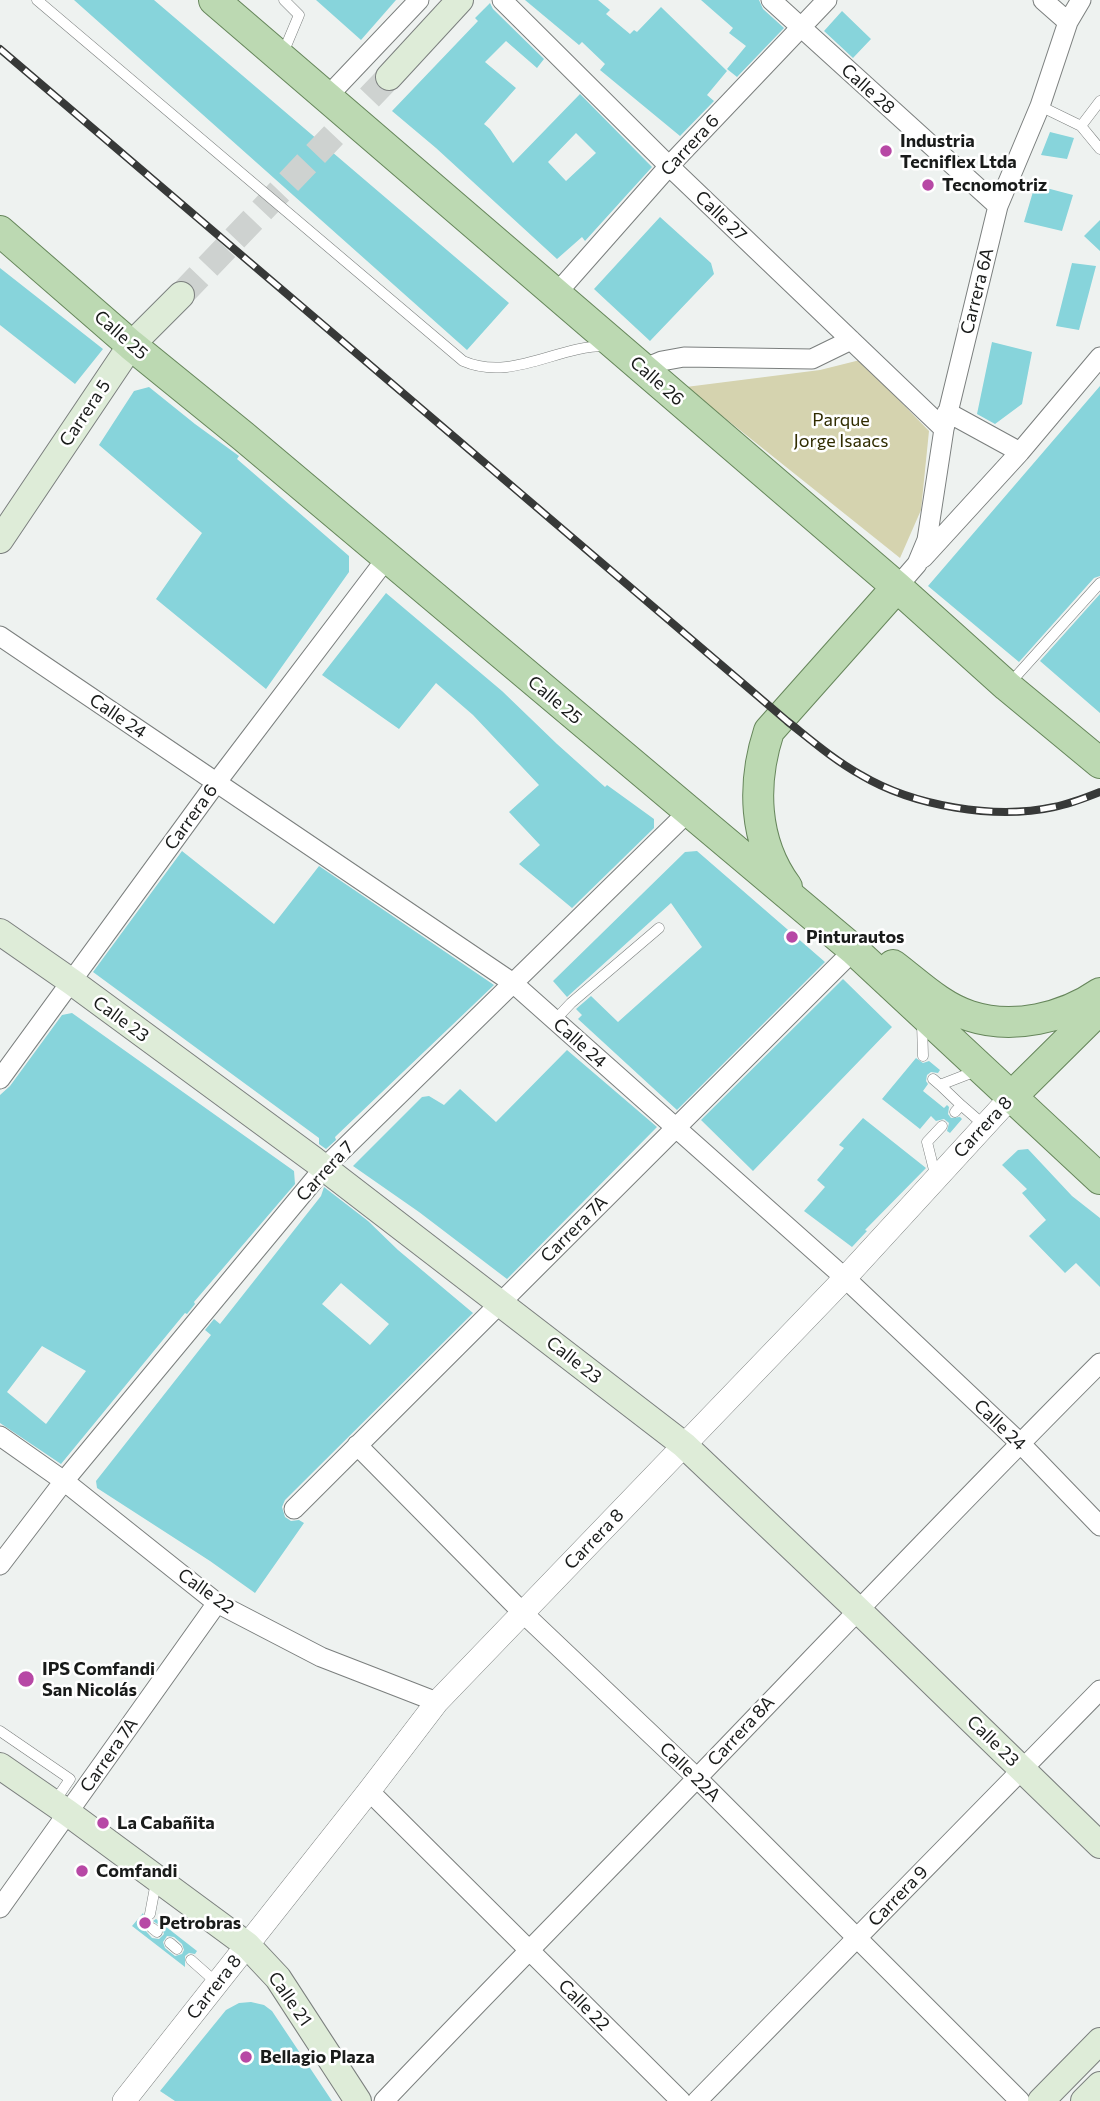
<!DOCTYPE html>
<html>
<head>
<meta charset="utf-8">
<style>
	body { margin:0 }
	canvas { display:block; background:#eef2f0 }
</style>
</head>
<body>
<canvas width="1100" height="2101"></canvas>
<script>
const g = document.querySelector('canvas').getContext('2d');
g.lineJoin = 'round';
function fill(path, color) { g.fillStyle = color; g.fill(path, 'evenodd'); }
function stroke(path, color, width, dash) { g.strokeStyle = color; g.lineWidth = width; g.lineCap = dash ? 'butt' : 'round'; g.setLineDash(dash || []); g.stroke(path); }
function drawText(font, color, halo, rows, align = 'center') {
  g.font = font + ' Commissioner,sans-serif'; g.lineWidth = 5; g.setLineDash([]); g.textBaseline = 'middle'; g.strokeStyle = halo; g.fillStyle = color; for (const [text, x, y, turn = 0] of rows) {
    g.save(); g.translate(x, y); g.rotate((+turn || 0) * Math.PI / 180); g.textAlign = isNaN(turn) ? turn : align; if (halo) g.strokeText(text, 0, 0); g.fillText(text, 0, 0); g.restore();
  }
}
fill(new Path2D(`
	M 860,360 L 929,431 L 921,510 L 900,558 L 686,387 L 820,370 Z`), '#d5d3af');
fill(new Path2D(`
	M 74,0 L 154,0 L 509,303 L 467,350 Z
	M 316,0 L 396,0 L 361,40 Z
	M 525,0 L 598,0 L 610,10 L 606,14 L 630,34 L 634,30 L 637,32 L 661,7 L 727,71 L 707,95 L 714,101 L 680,136 L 600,70 L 605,64 L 582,42 L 579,45 Z
	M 701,0 L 759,0 L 763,9 L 784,28 L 737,77 L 727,69 L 746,46 L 729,33 L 733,28 Z
	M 490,3 L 493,9 L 544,59 L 537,68 L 506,41 L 485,62 L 516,88 L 484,124 L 490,129 L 513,163 L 580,94 L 652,167 L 585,241 L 582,237 L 557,259 L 436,148 L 392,111 L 478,21 L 475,18 ZM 576,133 L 596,153 L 566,181 L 548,162 Z
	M 842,11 L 871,39 L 853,58 L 824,31 Z
	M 1050,132 L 1074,138 L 1067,159 L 1041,155 Z
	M 1035,185 L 1073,195 L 1062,231 L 1024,222 Z
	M 660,217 L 711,263 L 714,274 L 650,341 L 594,289 Z
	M 1100,220 L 1100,251 L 1084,236 Z
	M 1072,263 L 1096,266 L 1079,330 L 1056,326 Z
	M 0,268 L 103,349 L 75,384 L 0,325 Z
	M 992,342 L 1032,352 L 1022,404 L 995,424 L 977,414 Z
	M 1100,386 L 1100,576 L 1094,578 L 1019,662 L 928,586 Z
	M 149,387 L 195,424 L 239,456 L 237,459 L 349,556 L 349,572 L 266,689 L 156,599 L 202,533 L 99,445 L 134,391 Z
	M 386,593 L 502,691 L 557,744 L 605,787 L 607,785 L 654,819 L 654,828 L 572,908 L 519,864 L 540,845 L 509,812 L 539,785 L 473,715 L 436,683 L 399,729 L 322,675 Z
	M 1100,594 L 1100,713 L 1040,661 Z
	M 182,851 L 274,924 L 319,866 L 494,985 L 335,1137 L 336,1140 L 326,1149 L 319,1144 L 319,1138 L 93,972 Z
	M 697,851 L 825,962 L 677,1110 L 578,1019 L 582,1015 L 576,1009 L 591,996 L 618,1022 L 702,947 L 671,903 L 567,997 L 553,981 L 685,852 Z
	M 843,979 L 892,1027 L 753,1171 L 701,1120 Z
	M 72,1013 L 294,1171 L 295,1184 L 194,1302 L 195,1304 L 187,1314 L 185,1313 L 61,1464 L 0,1423 L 0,1095 L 10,1086 L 62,1015 ZM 42,1346 L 86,1371 L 46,1424 L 7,1392 Z
	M 567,1050 L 657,1127 L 507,1279 L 419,1212 L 353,1166 L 422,1097 L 429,1096 L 444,1105 L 460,1089 L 496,1122 Z
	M 916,1058 L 923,1063 L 929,1061 L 940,1070 L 938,1073 L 931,1072 L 927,1075 L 926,1081 L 928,1084 L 923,1091 L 944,1108 L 947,1105 L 949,1107 L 948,1114 L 951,1118 L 960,1117 L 962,1119 L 950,1133 L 947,1131 L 949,1123 L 944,1119 L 936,1121 L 931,1116 L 920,1129 L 882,1099 Z
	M 863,1118 L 926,1168 L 865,1230 L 867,1231 L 852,1247 L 804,1211 L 825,1187 L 817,1180 L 844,1148 L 839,1145 Z
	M 1028,1149 L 1072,1196 L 1100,1218 L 1100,1287 L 1076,1263 L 1065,1273 L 1029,1236 L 1046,1220 L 1022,1193 L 1027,1189 L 1002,1165 L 1018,1150 Z
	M 324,1187 L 368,1221 L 398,1250 L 473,1313 L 285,1500 L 282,1507 L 285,1517 L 291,1521 L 299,1520 L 304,1523 L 255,1593 L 210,1561 L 97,1488 L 96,1481 L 211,1335 L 205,1330 L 214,1319 L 220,1324 L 321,1196 ZM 341,1283 L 389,1324 L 370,1345 L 322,1304 Z
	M 143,1913 L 145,1919 L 149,1921 L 145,1930 L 152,1938 L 159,1939 L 164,1934 L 162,1927 L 153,1921 L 156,1919 L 197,1951 L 195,1954 L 189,1953 L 185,1956 L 185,1967 L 132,1926 ZM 167,1936 L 174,1937 L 182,1944 L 184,1950 L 182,1954 L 175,1956 L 165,1948 L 163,1942 Z
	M 251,2002 L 264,2005 L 272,2011 L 332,2101 L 175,2101 L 160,2091 L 226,2010 L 239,2003 Z`), '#87d4db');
stroke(new Path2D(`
	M 181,295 L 389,77`), '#ced2d0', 26, [26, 13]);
const service = new Path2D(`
	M 37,0 L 463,361 C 511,382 557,346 605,346
	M 283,53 L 299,15 L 284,0
	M 1040,106 L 1081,126 L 1100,149
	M 1081,126 L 1100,101
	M 1010,683 L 1100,583
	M 555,1020 L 571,1003 L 659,928
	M 922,1023 L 923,1056
	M 933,1079 L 940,1085 L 976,1071
	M 940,1085 L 961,1105
	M 955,1112 L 961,1105 L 984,1125
	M 936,1178 L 927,1142 L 942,1126
	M 0,1731 L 70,1779 L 55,1801
	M 150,1914 L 156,1882
	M 152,1928 L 157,1932
	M 170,1943 L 177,1949
	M 191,1960 L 217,1983`);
const minor = new Path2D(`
	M 502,0 L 669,166 L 944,429
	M 771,0 L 998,206
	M 1043,0 L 1068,22
	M 327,97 L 419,0
	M 556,294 L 669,166 L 827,0
	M 643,369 L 662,361 L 684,357 L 812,359 L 851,340
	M 947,412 L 1020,452 L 1100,357
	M 923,558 L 1020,452
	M 897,587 L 917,564 L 927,540 L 944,429 L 998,206 L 1040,106 L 1068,22 L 1081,0
	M 0,636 L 513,983 L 845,1278 L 1020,1443 L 1100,1526
	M 0,1079 L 216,783 L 386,559
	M 0,1436 L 64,1481 L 217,1603 L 321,1657 L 437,1702
	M 357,1445 L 523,1613 L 697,1778 L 1020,2101
	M 294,1509 L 854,950
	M 0,1565 L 64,1481 L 324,1168 L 689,811
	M 369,1791 L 681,2101
	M 0,1908 L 217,1603
	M 384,2101 C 487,1992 593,1886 698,1777 C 831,1639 964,1499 1100,1363
	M 697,2101 L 1100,1690`);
const tertiary = new Path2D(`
	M 124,2101 L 369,1791 L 437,1702 L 845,1278 L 1011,1097`);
const secondary = new Path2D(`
	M 389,77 L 460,0
	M 0,540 L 131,345 L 181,295
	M 0,932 L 72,982 L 314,1160 L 684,1445 L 857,1609 L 1100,1845
	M 0,1766 L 68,1813 L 247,1945 L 278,1978 L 358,2101
	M 1041,2101 L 1100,2041
	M 1084,2101 L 1100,2085`);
const primary = new Path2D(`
	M 214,0 L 897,587 L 1007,686 L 1100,763
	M 0,231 L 131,345 L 243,436 L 854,950 L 1100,1179
	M 787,887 C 753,841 752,783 769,731 L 897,587
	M 893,965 C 917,983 941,1007 970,1016 C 1013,1030 1064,1018 1100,993
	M 1011,1097 L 1100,1009`);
stroke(service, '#7b7f7e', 11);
stroke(minor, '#7b7f7e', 21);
stroke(tertiary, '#7b7f7e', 24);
stroke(secondary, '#7b7f7e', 28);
stroke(primary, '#66865b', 32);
stroke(service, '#fff', 10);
stroke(minor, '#fff', 19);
stroke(tertiary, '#fff', 23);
stroke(secondary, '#deecd8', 26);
stroke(primary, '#bcd9b2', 30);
const rail = new Path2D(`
	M 0,49 L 787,721 C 811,740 834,760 861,775 C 913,806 995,820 1054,807 C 1070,804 1085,798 1100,792`);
stroke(rail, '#373938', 8);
stroke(rail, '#fff', 5, [16]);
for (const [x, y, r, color] of [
	[886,151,7,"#b748a5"],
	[928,185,7,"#b748a5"],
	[792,937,7,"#b748a5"],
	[26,1679,9,"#b748a5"],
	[103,1823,7,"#b748a5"],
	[82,1871,7,"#b748a5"],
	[145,1923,7,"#b748a5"],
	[246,2057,7,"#b748a5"]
]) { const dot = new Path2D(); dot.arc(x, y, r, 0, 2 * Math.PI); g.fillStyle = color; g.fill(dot); stroke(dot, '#fff', 2.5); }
drawText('18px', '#191b1a', '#fff', [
	["Calle 28",868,89,42],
	["Carrera 6",690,145,-47],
	["Calle 27",721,216,44],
	["Carrera 6A",977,291,-76],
	["Calle 25",121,335,41],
	["Calle 26",657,381,41],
	["Carrera 5",85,413,-56],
	["Calle 25",555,700,40],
	["Calle 24",118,716,34],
	["Carrera 6",191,817,-54],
	["Calle 23",121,1019,36],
	["Calle 24",580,1043,42],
	["Carrera 8",983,1127,-47],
	["Carrera 7",325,1171,-47],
	["Carrera 7A",574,1229,-45],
	["Calle 23",574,1360,38],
	["Calle 24",1000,1425,44],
	["Carrera 8",594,1539,-46],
	["Calle 22",206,1591,35],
	["Carrera 8A",741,1731,-47],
	["Calle 23",993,1741,44],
	["Carrera 7A",109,1755,-55],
	["Calle 22A",690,1772,44],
	["Carrera 9",898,1896,-46],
	["Carrera 8",214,1987,-52],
	["Calle 21",290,1999,55],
	["Calle 22",584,2005,45]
]);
drawText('bold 18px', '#191b1a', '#fff', [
	["Industria",900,141],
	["Tecniflex Ltda",900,162],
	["Tecnomotriz",942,185],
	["Pinturautos",806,937],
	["IPS Comfandi",42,1669],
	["San Nicolás",42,1690],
	["La Cabañita",117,1823],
	["Comfandi",96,1871],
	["Petrobras",159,1923],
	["Bellagio Plaza",260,2057]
], 'left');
drawText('18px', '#302c00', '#fff', [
	["Parque",841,420],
	["Jorge Isaacs",841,441]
]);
</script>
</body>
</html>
